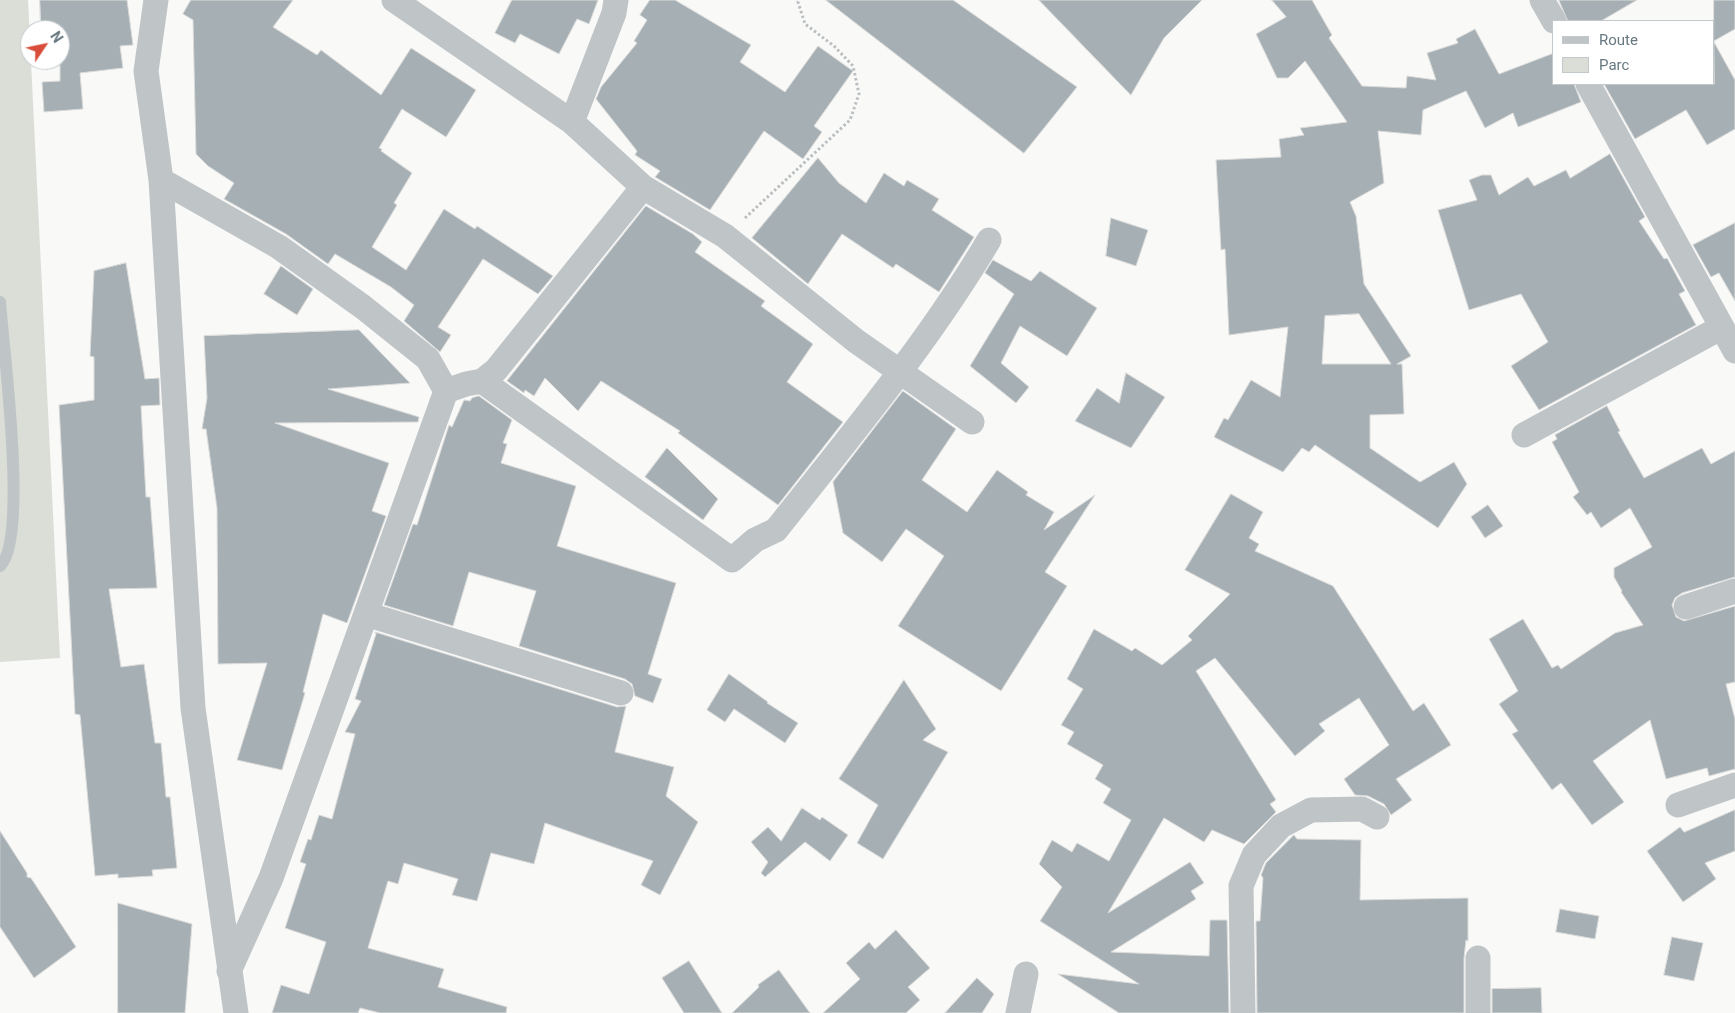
<!DOCTYPE html>
<html>
<head>
<meta charset="utf-8">
<style>
	body { margin:0 }
	#map { position:relative; width:1735px; height:1013px; overflow:hidden; background:#f9f9f8; font-family:Roboto,sans-serif }
	canvas { display:block }
	.legend { position:absolute; left:1552px; top:20px; width:162px; height:65px; box-sizing:border-box; background:#fff; border:1px solid #c2c9cc; margin:0; padding:6px 9px; list-style:none; font-size:15px; color:#667880 }
	.legend li { display:flex; align-items:center; gap:10px; height:25px }
	.legend b { width:25px; border:1px solid #c2c9cc }
	.north { position:absolute; left:20px; top:20px; width:50px; height:50px; box-sizing:border-box; background:#fff; border:1px solid #c2c9cc; border-radius:50%; rotate:56deg; font-size:14px; font-weight:700; line-height:20px; text-align:center; color:#667880 }
	.north::after { content:''; display:block; margin:auto; width:18px; height:22px; background:#d84d39; clip-path:polygon(50% 0,100% 100%,50% 72%,0 100%) }
</style>
</head>
<body>
<div id="map">
<canvas width="1735" height="1013"></canvas>
<ul class="legend">
<li><b style="height:6px;background:#bfc4c7"></b>Route</li>
<li><b style="height:14px;background:#daded7"></b>Parc</li>
</ul>
<div class="north">N</div>
</div>
<script>
const g = document.querySelector('canvas').getContext('2d');
g.lineJoin = 'round';
function fill(path, color) { g.fillStyle = color; g.fill(path, 'evenodd'); }
function stroke(path, color, width, dash) { g.strokeStyle = color; g.lineWidth = width; g.lineCap = dash ? 'butt' : 'round'; g.setLineDash(dash || []); g.stroke(path); }
fill(new Path2D(`
	M 0,0 L 28,0 L 60,658 L 0,662 Z`), '#daded7');
const building = new Path2D(`
	M 40,0 L 127,0 L 133,45 L 120,46 L 123,68 L 80,73 L 83,109 L 44,112 L 42,82 L 60,81 L 60,30 L 41,30 Z
	M 191,0 L 293,0 L 273,27 L 317,55 L 321,50 L 381,95 L 411,48 L 476,90 L 446,137 L 402,109 L 379,148 L 382,149 L 381,151 L 412,173 L 394,203 L 397,205 L 372,247 L 406,270 L 444,209 L 475,229 L 477,226 L 553,276 L 538,294 L 483,259 L 438,327 L 451,335 L 440,352 L 404,321 L 414,305 L 391,287 L 335,254 L 328,264 L 286,234 L 224,199 L 234,183 L 208,166 L 196,154 L 193,20 L 183,14 Z
	M 512,0 L 598,0 L 589,24 L 577,19 L 559,54 L 520,34 L 515,43 L 495,33 Z
	M 650,0 L 675,0 L 751,45 L 740,62 L 785,92 L 818,46 L 853,71 L 814,126 L 822,132 L 803,159 L 764,131 L 710,210 L 655,177 L 660,171 L 635,155 L 637,151 L 596,99 L 601,87 L 637,43 L 634,41 L 647,20 L 640,15 Z
	M 826,0 L 953,0 L 1077,87 L 1024,153 Z
	M 1039,0 L 1202,0 L 1164,38 L 1131,95 Z
	M 1272,0 L 1312,0 L 1332,35 L 1329,38 L 1362,86 L 1406,88 L 1407,76 L 1436,80 L 1427,53 L 1458,43 L 1456,39 L 1475,29 L 1499,74 L 1554,53 L 1554,84 L 1574,84 L 1581,102 L 1518,127 L 1513,113 L 1485,128 L 1466,91 L 1423,110 L 1421,135 L 1378,131 L 1384,183 L 1350,202 L 1356,216 L 1364,284 L 1411,356 L 1397,364 L 1402,364 L 1404,414 L 1370,415 L 1370,448 L 1420,482 L 1454,462 L 1467,484 L 1438,528 L 1315,445 L 1309,452 L 1302,448 L 1283,472 L 1214,437 L 1224,418 L 1228,420 L 1251,380 L 1280,397 L 1288,327 L 1229,335 L 1225,249 L 1221,250 L 1216,160 L 1281,157 L 1279,139 L 1304,135 L 1300,128 L 1347,122 L 1305,61 L 1288,78 L 1277,78 L 1256,34 L 1286,17 ZM 1359,314 L 1391,364 L 1322,364 L 1325,316 Z
	M 1559,0 L 1637,0 L 1601,21 L 1568,21 Z
	M 1714,0 L 1735,0 L 1735,29 L 1714,41 Z
	M 1714,42 L 1735,80 L 1735,129 L 1707,145 L 1686,110 L 1635,139 L 1604,84 L 1714,84 Z
	M 1610,154 L 1645,217 L 1639,221 L 1664,259 L 1667,258 L 1685,291 L 1679,294 L 1696,325 L 1539,410 L 1511,366 L 1548,342 L 1521,294 L 1469,310 L 1438,210 L 1477,200 L 1469,180 L 1482,175 L 1491,175 L 1499,195 L 1528,177 L 1534,186 L 1566,170 L 1570,178 Z
	M 818,158 L 839,183 L 866,203 L 884,173 L 904,186 L 907,180 L 939,199 L 932,210 L 974,237 L 939,292 L 896,264 L 893,268 L 842,234 L 808,284 L 752,238 Z
	M 646,206 L 693,234 L 702,242 L 695,252 L 765,301 L 761,306 L 813,344 L 787,382 L 843,422 L 778,505 L 678,433 L 680,431 L 601,381 L 578,411 L 545,378 L 534,396 L 525,390 L 524,393 L 507,381 Z
	M 1111,218 L 1148,230 L 1136,266 L 1106,256 Z
	M 1735,223 L 1735,301 L 1719,273 L 1711,277 L 1693,245 Z
	M 993,260 L 1031,281 L 1040,271 L 1097,308 L 1067,356 L 1020,326 L 1001,363 L 1029,387 L 1016,403 L 970,366 L 1014,294 L 985,273 Z
	M 126,263 L 145,379 L 159,378 L 160,405 L 141,406 L 146,497 L 150,497 L 157,588 L 109,589 L 121,667 L 144,664 L 155,743 L 161,743 L 166,797 L 170,797 L 177,868 L 152,870 L 153,876 L 118,878 L 118,874 L 95,876 L 80,715 L 75,714 L 59,405 L 94,400 L 94,357 L 90,356 L 94,271 Z
	M 281,266 L 313,289 L 297,315 L 264,294 Z
	M 359,330 L 410,383 L 328,389 L 419,417 L 418,422 L 275,423 L 389,463 L 372,511 L 386,516 L 347,623 L 323,614 L 303,692 L 305,693 L 282,770 L 237,760 L 267,663 L 218,664 L 217,508 L 206,429 L 202,429 L 207,398 L 204,336 Z
	M 1126,373 L 1165,397 L 1131,448 L 1075,421 L 1097,388 L 1119,403 Z
	M 903,391 L 956,429 L 922,480 L 967,512 L 997,470 L 1028,492 L 1026,495 L 1054,512 L 1044,530 L 1095,495 L 1045,572 L 1067,586 L 1001,691 L 898,626 L 944,556 L 906,529 L 882,562 L 843,533 L 833,482 Z
	M 479,396 L 512,420 L 503,443 L 507,444 L 501,463 L 576,486 L 557,546 L 676,583 L 648,674 L 662,679 L 653,703 L 635,696 L 632,684 L 625,679 L 519,646 L 536,591 L 469,572 L 453,626 L 384,605 L 413,524 L 417,525 L 449,425 L 452,427 L 464,400 L 470,401 L 472,398 Z
	M 1607,406 L 1620,431 L 1618,432 L 1644,478 L 1702,448 L 1711,464 L 1735,451 L 1735,577 L 1682,593 L 1675,598 L 1672,605 L 1676,617 L 1684,621 L 1735,606 L 1735,682 L 1726,684 L 1735,719 L 1735,769 L 1709,776 L 1707,768 L 1666,779 L 1650,720 L 1593,761 L 1624,802 L 1592,825 L 1561,783 L 1552,790 L 1512,734 L 1518,731 L 1499,704 L 1518,691 L 1489,639 L 1523,619 L 1552,668 L 1558,665 L 1561,669 L 1615,633 L 1643,625 L 1621,592 L 1622,591 L 1614,577 L 1614,568 L 1652,547 L 1630,508 L 1601,528 L 1591,512 L 1587,515 L 1573,497 L 1579,492 L 1552,442 L 1557,439 L 1555,435 Z
	M 667,448 L 718,499 L 703,520 L 645,477 Z
	M 1231,494 L 1263,512 L 1249,538 L 1259,544 L 1255,551 L 1333,586 L 1413,711 L 1424,703 L 1451,745 L 1396,779 L 1412,800 L 1391,815 L 1384,804 L 1368,796 L 1355,795 L 1344,779 L 1389,745 L 1359,698 L 1319,724 L 1325,731 L 1295,756 L 1215,658 L 1196,671 L 1276,800 L 1270,804 L 1276,812 L 1244,844 L 1212,830 L 1204,842 L 1164,818 L 1108,913 L 1190,862 L 1204,883 L 1191,891 L 1196,899 L 1111,952 L 1209,956 L 1210,920 L 1227,920 L 1229,1013 L 1119,1013 L 1058,974 L 1139,984 L 1040,921 L 1062,887 L 1039,864 L 1052,840 L 1072,852 L 1077,843 L 1109,861 L 1131,820 L 1103,803 L 1111,789 L 1095,779 L 1103,765 L 1067,744 L 1074,732 L 1061,725 L 1083,689 L 1067,679 L 1094,629 L 1132,651 L 1135,648 L 1162,665 L 1192,640 L 1188,636 L 1230,594 L 1185,570 Z
	M 1488,505 L 1503,526 L 1485,538 L 1471,517 Z
	M 375,632 L 617,707 L 626,706 L 615,752 L 674,767 L 666,796 L 698,822 L 660,895 L 641,885 L 653,861 L 545,823 L 534,864 L 491,853 L 477,901 L 452,895 L 458,879 L 404,863 L 398,884 L 388,881 L 368,948 L 444,969 L 438,987 L 507,1007 L 506,1013 L 380,1013 L 360,1008 L 358,1013 L 272,1013 L 281,985 L 309,994 L 326,942 L 285,928 L 306,864 L 300,862 L 308,839 L 311,840 L 319,815 L 332,819 L 355,734 L 345,732 L 361,701 L 355,699 L 376,634 Z
	M 729,674 L 768,702 L 767,703 L 798,723 L 785,743 L 734,709 L 725,722 L 707,710 Z
	M 904,680 L 936,729 L 923,740 L 948,752 L 883,859 L 857,843 L 878,805 L 839,779 Z
	M 802,808 L 820,820 L 822,817 L 848,835 L 830,861 L 805,842 L 765,877 L 761,873 L 768,862 L 751,842 L 768,827 L 781,841 Z
	M 1735,810 L 1735,851 L 1705,863 L 1716,879 L 1683,902 L 1647,851 L 1680,827 L 1684,832 Z
	M 0,831 L 27,873 L 27,877 L 31,878 L 76,947 L 34,978 L 0,927 Z
	M 1294,835 L 1297,839 L 1361,840 L 1360,900 L 1468,898 L 1468,941 L 1466,940 L 1464,958 L 1464,1013 L 1257,1013 L 1256,921 L 1260,921 L 1263,878 L 1261,875 L 1266,863 Z
	M 118,903 L 192,924 L 185,1013 L 118,1013 Z
	M 1560,909 L 1599,916 L 1595,939 L 1556,932 Z
	M 896,930 L 930,968 L 908,987 L 920,1000 L 906,1013 L 823,1013 L 860,979 L 846,963 L 869,942 L 875,949 Z
	M 1672,937 L 1703,943 L 1694,981 L 1664,975 Z
	M 689,961 L 722,1013 L 684,1013 L 662,978 Z
	M 779,970 L 810,1013 L 732,1013 L 759,987 L 758,985 Z
	M 977,978 L 994,994 L 982,1013 L 945,1013 Z
	M 1541,988 L 1542,1013 L 1492,1013 L 1492,989 Z`);
fill(building, '#a6b0b4');
stroke(building, '#dbdbda', 1);
stroke(new Path2D(`
	M 745,218 L 850,120 L 859,94 L 853,66 L 834,46 L 805,24 L 798,2 L 799,0`), '#babec0', 3, [2.5, 2.5]);
stroke(new Path2D(`
	M 0,302 C 3,346 29,540 0,566`), '#bfc4c7', 12);
stroke(new Path2D(`
	M 156,0 L 146,71 L 161,180 L 193,708 L 236,1013
	M 394,0 L 572,122 L 643,187 L 725,236 L 856,341 L 972,422
	M 1542,0 L 1554,21
	M 1588,84 L 1735,351
	M 572,122 L 614,13 L 616,0
	M 161,180 L 279,247 L 363,307 L 428,359 L 446,391
	M 482,381 L 732,560 L 755,540 L 776,530 C 851,435 928,343 989,240
	M 1524,435 L 1722,327
	M 1686,607 L 1735,591
	M 366,614 L 621,693
	M 1678,805 L 1735,785
	M 229,971 L 271,878 L 446,391 L 466,384 L 482,381 L 496,370 L 643,187
	M 1018,1013 L 1026,974
	M 1243,1013 L 1241,886 L 1254,855 L 1281,826 L 1311,810 L 1362,809 L 1377,817
	M 1478,1013 L 1478,958`), '#bfc4c7', 25);
</script>
</body>
</html>
